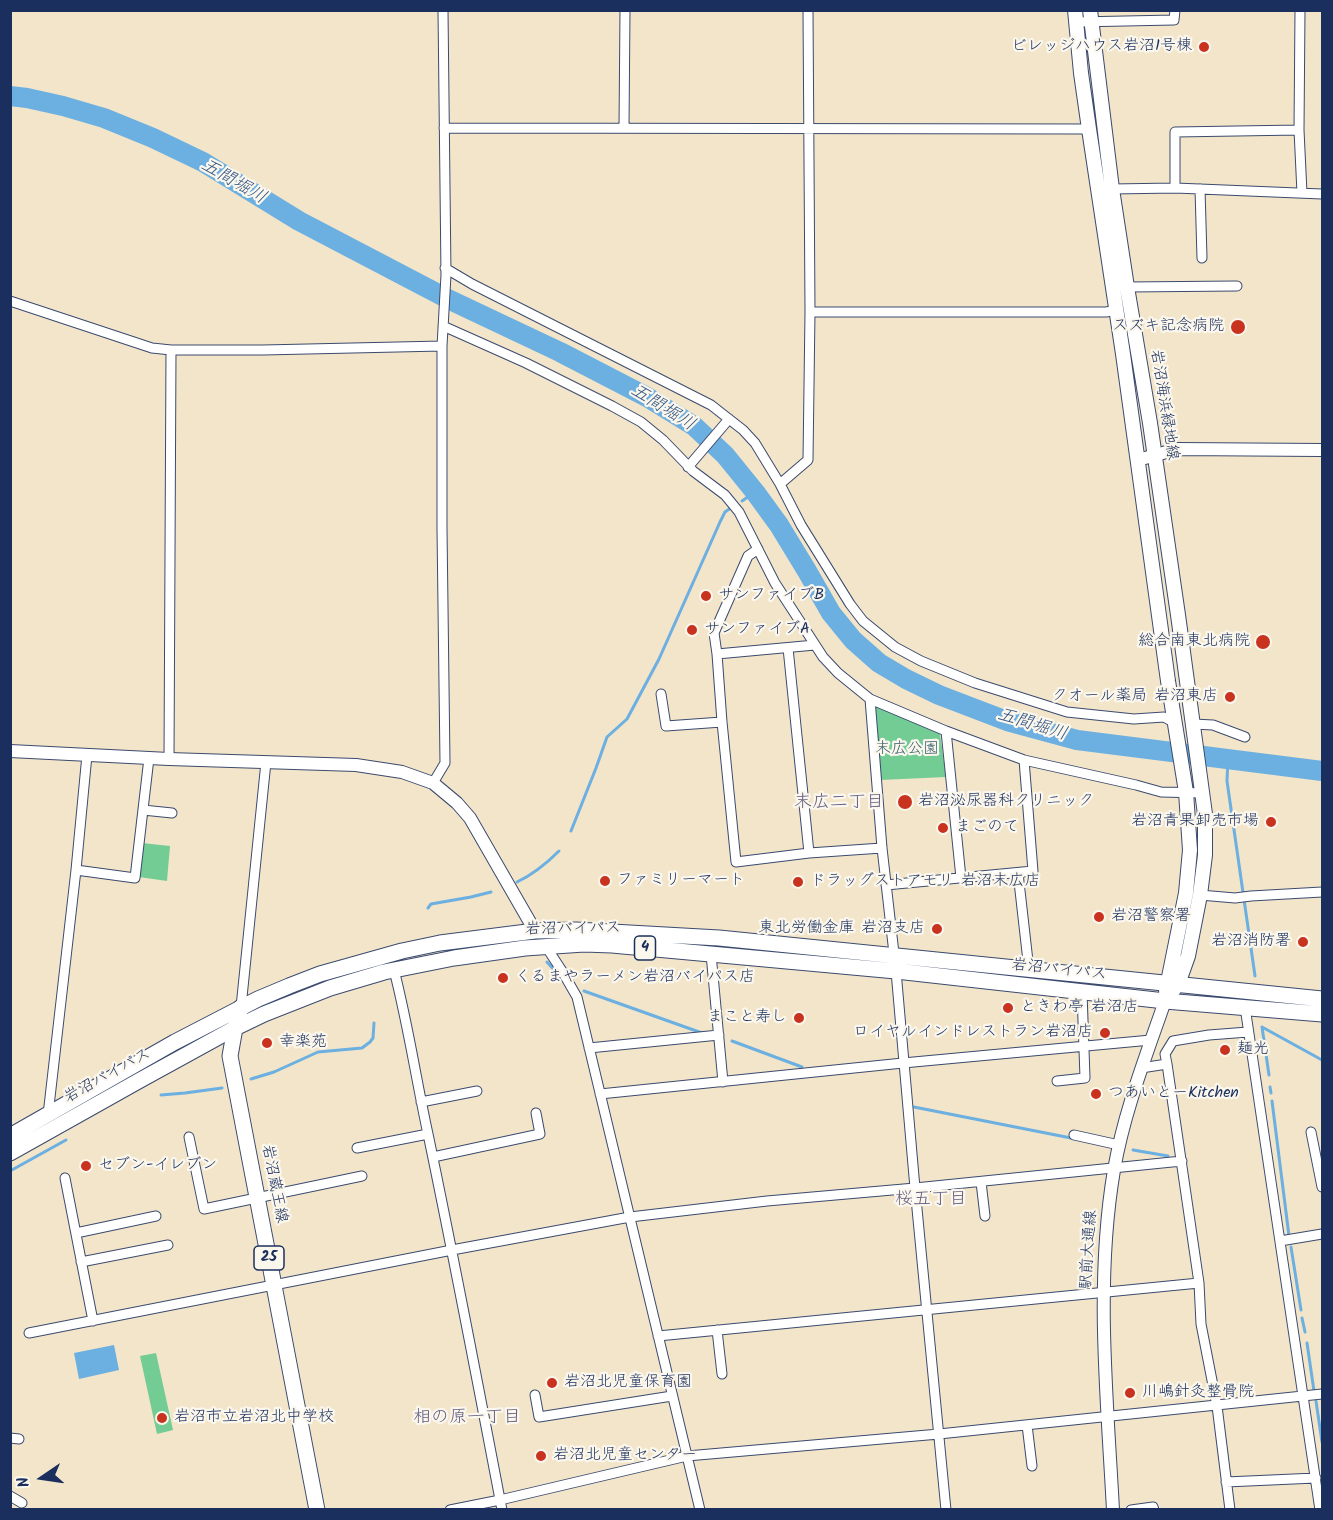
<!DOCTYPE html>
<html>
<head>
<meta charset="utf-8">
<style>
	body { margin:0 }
	#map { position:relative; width:1333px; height:1520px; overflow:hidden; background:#f2e5ca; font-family:Kalam,sans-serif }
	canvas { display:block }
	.frame { position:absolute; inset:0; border:12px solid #1b2f5e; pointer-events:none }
	.north { position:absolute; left:12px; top:1448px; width:60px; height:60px; -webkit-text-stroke:4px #fbf7ec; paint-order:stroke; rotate:257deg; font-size:16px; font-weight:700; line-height:24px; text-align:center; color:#1b2f5e }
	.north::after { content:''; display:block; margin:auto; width:21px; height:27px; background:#1b2f5e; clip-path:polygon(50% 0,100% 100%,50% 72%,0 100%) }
</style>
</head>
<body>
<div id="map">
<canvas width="1333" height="1520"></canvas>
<div class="frame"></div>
<div class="north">N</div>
</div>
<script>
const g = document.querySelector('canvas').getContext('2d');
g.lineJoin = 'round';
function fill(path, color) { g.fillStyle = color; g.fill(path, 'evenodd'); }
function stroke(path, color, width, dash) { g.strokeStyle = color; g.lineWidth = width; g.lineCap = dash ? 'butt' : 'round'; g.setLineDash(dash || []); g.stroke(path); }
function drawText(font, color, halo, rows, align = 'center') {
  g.font = font + ' Kalam,"Klee One",sans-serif'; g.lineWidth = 4.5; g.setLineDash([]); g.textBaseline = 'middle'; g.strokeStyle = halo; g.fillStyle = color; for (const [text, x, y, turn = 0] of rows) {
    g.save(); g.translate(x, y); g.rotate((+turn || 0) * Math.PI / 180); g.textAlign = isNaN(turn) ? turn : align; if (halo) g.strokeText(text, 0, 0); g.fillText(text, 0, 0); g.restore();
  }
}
fill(new Path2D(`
	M 873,704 L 940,734 L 946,777 L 880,780 Z
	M 142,843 L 170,846 L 167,881 L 139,877 Z
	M 156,1353 L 173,1430 L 157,1434 L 140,1356 Z`), '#72cc94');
fill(new Path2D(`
	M 114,1345 L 119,1370 L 79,1379 L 74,1353 Z`), '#6cafe1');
stroke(new Path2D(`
	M 742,501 L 755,492
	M 1228,758 L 1227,781 L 1255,976
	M 571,831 L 596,768 L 607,737 L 627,719 L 659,659 L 720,522 L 725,512 L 732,507
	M 517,882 C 534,874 546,864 559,851
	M 428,908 L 431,904 L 471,897 L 491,892
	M 547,962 L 557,973
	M 584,991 L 702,1033
	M 1262,1027 L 1322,1060
	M 1262,1027 L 1269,1075
	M 732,1041 L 802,1067
	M 251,1079 L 274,1072 L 318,1052 L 362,1048 L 370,1042 L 373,1038 L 374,1023
	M 1270,1087 L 1271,1093
	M 161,1095 L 185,1093 L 222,1088
	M 1272,1101 L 1289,1236
	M 914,1107 L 1071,1138
	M 1133,1150 L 1168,1156
	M 10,1171 L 66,1140
	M 1291,1247 L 1301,1310
	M 1302,1318 L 1305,1332
	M 1307,1343 L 1314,1391
	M 1316,1401 L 1322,1442`), '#6cafe1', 3);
stroke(new Path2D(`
	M 10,96 L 27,98 L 63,106 L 104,118 L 153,138 L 203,162 L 299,221 L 450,300 L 560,352 L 647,397 L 694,426 L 725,455 L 755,492 L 779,525 L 807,571 L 831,613 L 853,640 L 879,663 L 906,679 L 939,695 L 1007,721 L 1077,740 L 1322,771`), '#6cafe1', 20);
const minor = new Path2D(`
	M 1076,22 L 1174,20 L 1175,10
	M 444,128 L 1089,129
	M 624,128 L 625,10
	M 1299,130 L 1302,193
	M 1175,188 L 1175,132 L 1299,130 L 1300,10
	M 1112,189 L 1175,188 L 1322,194
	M 1200,189 L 1202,258
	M 445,268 L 472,284 L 711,405 L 743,430 L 755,443 L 780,484 L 801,525 L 850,604 L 863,621 L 895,647 L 921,661 L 975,683 L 1067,712 L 1134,719 L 1164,717 L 1175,723
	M 1127,287 L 1237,286
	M 10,301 L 152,348 L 171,350 L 263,350 L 442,346
	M 810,312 L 1106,312 L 1117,310
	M 443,326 L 526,363 L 612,406 L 641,422 L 663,440 L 693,471 L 725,495 L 739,512 L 775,583 L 823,657 L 838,673 L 870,699 L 946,731 L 1024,760 L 1136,785 L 1161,792 L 1203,793
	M 688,467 L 729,419
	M 780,484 L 808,460 L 810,312 L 808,10
	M 758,549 L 748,556 L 714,633 L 717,654 L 722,722 L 736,862 L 809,853 L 882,848
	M 788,648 L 809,853
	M 717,654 L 815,645
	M 661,694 L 666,726 L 722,722
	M 870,699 L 882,848 L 896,971 L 915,1188 L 946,1510
	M 1193,724 L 1213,725 L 1245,737
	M 946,731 L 961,878
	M 169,759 L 171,350
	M 433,783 L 445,763 L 442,528 L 442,346 L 446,275 L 443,10
	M 143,810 L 172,813
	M 76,870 L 135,878 L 149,758
	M 1018,873 L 1029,970
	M 886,885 L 1033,871 L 1024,760
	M 1200,895 L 1235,898 L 1251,896 L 1322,892
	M 545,945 L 562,971 L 577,997 L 700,1510
	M 711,954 L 723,1082
	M 394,970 C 408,1024 416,1079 428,1134 C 454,1259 478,1384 502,1510
	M 241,1007 L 266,762
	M 1245,1007 L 1320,1510
	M 589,1048 L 719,1035
	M 1167,1064 L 1165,1054 L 1173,1041 L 1209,1035 L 1248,1032
	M 1141,1068 L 1167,1064 L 1199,1283 L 1201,1324 L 1217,1406 L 1230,1510
	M 1057,1081 L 1085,1078 L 1082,992
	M 600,1094 L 903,1063 L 1151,1040
	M 421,1102 L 477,1091
	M 48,1115 L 76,870 L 87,755
	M 1311,1132 L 1322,1187
	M 1074,1135 L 1119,1145
	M 189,1137 L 204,1209 L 362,1176
	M 357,1148 L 428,1134
	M 433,1157 L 540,1134 L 536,1113
	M 65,1178 L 93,1321
	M 981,1182 L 985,1216
	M 76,1233 L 156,1216
	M 1280,1241 L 1322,1234
	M 81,1262 L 168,1245
	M 717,1330 L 722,1374
	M 29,1333 L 452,1250 L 630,1217 L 767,1201 L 915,1188 L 1182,1161
	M 658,1336 L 1199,1283
	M 535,1395 L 539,1417 L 672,1396
	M 1027,1425 L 1032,1466
	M 10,1438 L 19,1439
	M 1226,1482 L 1316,1478
	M 10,1496 L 22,1503
	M 450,1510 L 500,1500 L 687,1456 L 939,1434 L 1322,1394
	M 1131,1510 L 1153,1507 L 1154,1510`);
const tertiary = new Path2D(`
	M 1138,460 L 1177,449 L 1322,450
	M 10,751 L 169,759 L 356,765 L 402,772 L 433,783 L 457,803 L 470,818 L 535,931
	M 1113,1510 C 1107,1396 1095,1282 1114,1170 C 1124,1112 1146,1056 1165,1001`);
const secondary = new Path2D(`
	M 1075,10 L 1081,73 L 1089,129 L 1123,354 L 1168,681 L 1186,792 L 1190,850 L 1186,893 L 1166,992
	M 1090,10 L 1112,189 L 1127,287 L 1150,423 L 1178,615 L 1205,814 L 1205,855 L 1200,895 L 1188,956 L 1178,984 L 1165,1001`);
const primary = new Path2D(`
	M 241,1007 L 235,1028 L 230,1056 L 317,1510`);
const trunk = new Path2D(`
	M 10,1136 L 175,1042 L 258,999 L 289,986 L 320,974 L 402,951 L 440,943 L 535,931 L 576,930 L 719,938 L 1322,999
	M 10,1153 L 142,1079 L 235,1028 L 264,1014 L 330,988 L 384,972 L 454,958 L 525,948 L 584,944 L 612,945 L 896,971 L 1165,1001 L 1322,1014`);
stroke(minor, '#3b4a6e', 11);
stroke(tertiary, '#3b4a6e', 14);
stroke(secondary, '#3b4a6e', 16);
stroke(primary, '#3b4a6e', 17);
stroke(trunk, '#3b4a6e', 17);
stroke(minor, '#fff', 9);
stroke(tertiary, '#fff', 12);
stroke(secondary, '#fff', 14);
stroke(primary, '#fff', 15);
stroke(trunk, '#fff', 15);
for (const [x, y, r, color] of [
	[1204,47,6,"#c8321e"],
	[1238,327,8,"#c8321e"],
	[706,596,6,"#c8321e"],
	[692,630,6,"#c8321e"],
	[1263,642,8,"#c8321e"],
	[1230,697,6,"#c8321e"],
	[905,802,8,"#c8321e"],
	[1271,822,6,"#c8321e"],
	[943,828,6,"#c8321e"],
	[605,881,6,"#c8321e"],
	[798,882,6,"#c8321e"],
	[1099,917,6,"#c8321e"],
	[937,929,6,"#c8321e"],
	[1303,942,6,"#c8321e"],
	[503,978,6,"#c8321e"],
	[1008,1008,6,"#c8321e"],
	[799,1018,6,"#c8321e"],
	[1105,1033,6,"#c8321e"],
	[267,1043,6,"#c8321e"],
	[1225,1050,6,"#c8321e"],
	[1096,1094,6,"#c8321e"],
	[86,1166,6,"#c8321e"],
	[552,1383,6,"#c8321e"],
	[1130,1393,6,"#c8321e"],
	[162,1418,6,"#c8321e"],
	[541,1456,6,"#c8321e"]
]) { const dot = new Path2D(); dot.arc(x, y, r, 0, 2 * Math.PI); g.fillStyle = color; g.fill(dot); stroke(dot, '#fbf7ec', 2); }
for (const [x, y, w] of [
	[645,948,21],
	[269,1258,30]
]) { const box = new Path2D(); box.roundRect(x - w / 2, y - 12, w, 24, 4.5); g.fillStyle = '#fbf7ec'; g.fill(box); stroke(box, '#1b2f5e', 1.5); }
drawText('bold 15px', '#1b2f5e', null, [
	["4",645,948],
	["25",269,1258]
]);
drawText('16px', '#1b2f5e', '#fbf7ec', [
	["ビレッジハウス岩沼1号棟",1192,47,"right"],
	["スズキ記念病院",1224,327,"right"],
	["サンファイブB",718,596],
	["サンファイブA",704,630],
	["総合南東北病院",1250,642,"right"],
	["クオール薬局 岩沼東店",1218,697,"right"],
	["岩沼泌尿器科クリニック",918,802],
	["岩沼青果卸売市場",1259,822,"right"],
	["まごのて",955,828],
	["ファミリーマート",617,881],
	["ドラッグストアモリ 岩沼末広店",810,882],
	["岩沼警察署",1111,917],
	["東北労働金庫 岩沼支店",925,929,"right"],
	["岩沼消防署",1291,942,"right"],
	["くるまやラーメン岩沼バイパス店",515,978],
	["ときわ亭 岩沼店",1020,1008],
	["まこと寿し",787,1018,"right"],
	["ロイヤルインドレストラン岩沼店",1093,1033,"right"],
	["幸楽苑",279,1043],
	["麺光",1237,1050],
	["つあいとーKitchen",1108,1094],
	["セブン-イレブン",98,1166],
	["岩沼北児童保育園",564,1383],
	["川嶋針灸整骨院",1142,1393],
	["岩沼市立岩沼北中学校",174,1418],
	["岩沼北児童センター",553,1456]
], 'left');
drawText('16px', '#1b2f5e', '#fbf7ec', [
	["岩沼海浜緑地線",1163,405,81],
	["岩沼バイパス",573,930,-1],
	["岩沼バイパス",1059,971,6],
	["岩沼バイパス",108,1077,-29],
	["岩沼蔵王線",273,1184,79],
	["駅前大通線",1090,1250,-86]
]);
drawText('16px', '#355e6e', '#fbf7ec', [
	["末広公園",907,750]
]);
drawText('italic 18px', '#335585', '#fbf7ec', [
	["五間堀川",233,183,30],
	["五間堀川",662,409,32],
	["五間堀川",1032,726,17]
]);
drawText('18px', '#625c83', '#fbf7ec', [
	["末広二丁目",839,804],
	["桜五丁目",931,1201],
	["相の原一丁目",467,1419]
]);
</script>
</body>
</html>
